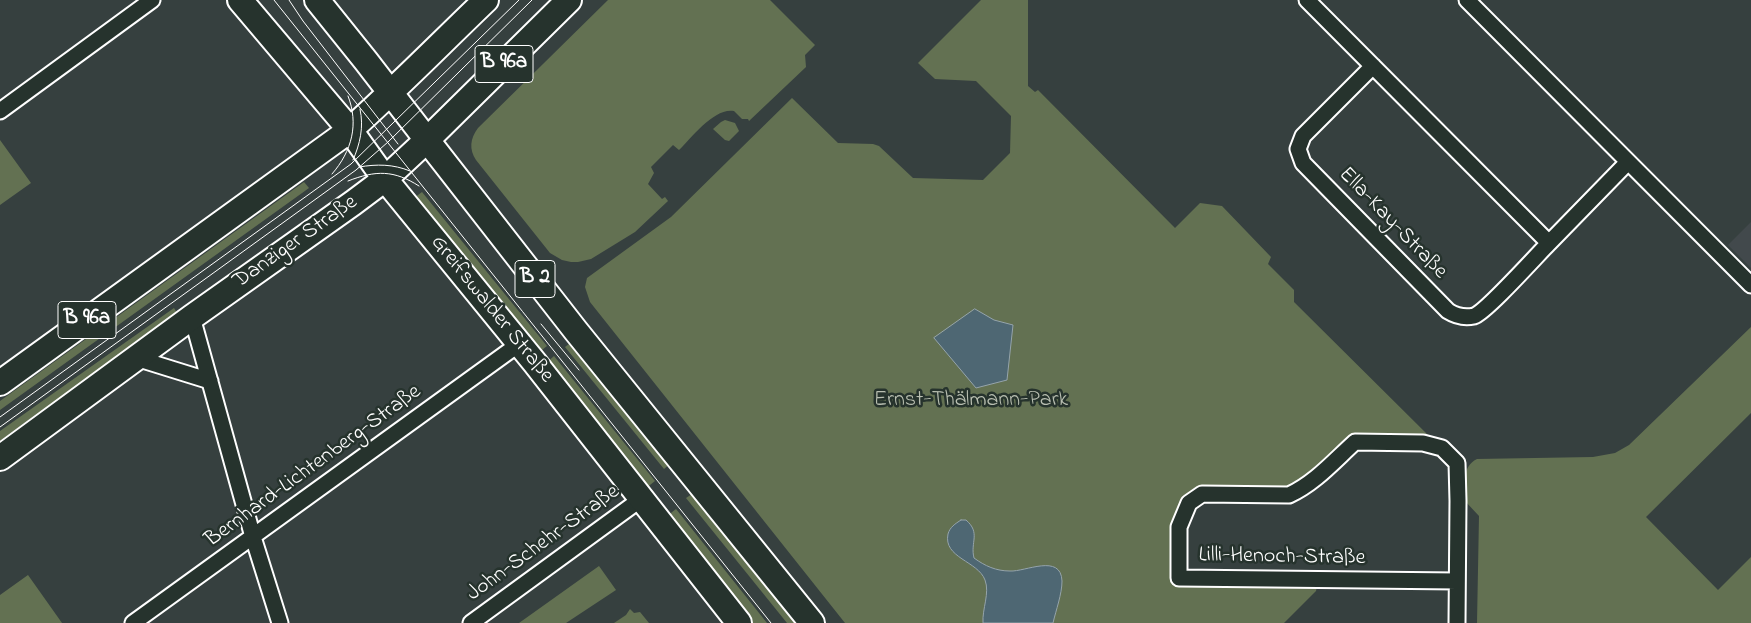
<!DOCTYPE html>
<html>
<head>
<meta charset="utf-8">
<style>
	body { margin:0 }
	canvas { display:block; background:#36403f }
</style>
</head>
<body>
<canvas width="1751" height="623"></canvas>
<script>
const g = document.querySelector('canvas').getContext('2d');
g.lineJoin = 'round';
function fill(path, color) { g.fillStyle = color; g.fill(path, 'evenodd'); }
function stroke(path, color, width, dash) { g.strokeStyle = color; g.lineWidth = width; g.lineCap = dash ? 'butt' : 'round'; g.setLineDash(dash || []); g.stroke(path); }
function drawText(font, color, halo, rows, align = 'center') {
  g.font = font + ' "Indie Flower",sans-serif'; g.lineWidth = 5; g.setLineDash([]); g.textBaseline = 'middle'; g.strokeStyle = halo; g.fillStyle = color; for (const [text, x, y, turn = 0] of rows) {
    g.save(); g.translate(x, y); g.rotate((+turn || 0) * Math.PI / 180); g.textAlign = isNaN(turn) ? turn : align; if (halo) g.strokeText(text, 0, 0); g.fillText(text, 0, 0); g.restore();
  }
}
fill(new Path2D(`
	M 1751,222 L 1751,268 L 1728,245 Z`), '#42494c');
fill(new Path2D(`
	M 608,0 L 770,0 L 815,45 L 805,55 L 806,67 L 749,121 L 748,119 L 742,119 L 734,111 C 715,107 692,137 679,150 L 673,145 L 651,167 L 654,173 L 648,184 L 662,199 L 665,197 L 668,201 L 635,232 L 591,259 L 578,262 L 571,262 L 562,260 L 550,253 L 476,160 C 469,149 470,139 478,128 Z
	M 981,0 L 1028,0 L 1028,86 L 1035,92 L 1038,90 L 1175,228 L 1200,203 L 1222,206 L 1271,257 L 1268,264 L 1294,290 L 1294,302 L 1429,436 L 1351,437 C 1335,453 1317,476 1295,484 C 1273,493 1223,489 1198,489 L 1176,512 L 1175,582 L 1317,586 L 1316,591 L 1284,623 L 845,623 L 590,302 L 585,287 L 587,278 L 671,217 L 792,98 L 838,143 L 873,144 L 879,146 L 913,178 L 983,180 L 1010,153 L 1011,116 L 976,81 L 935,79 L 918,63 Z
	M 725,120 L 735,123 L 739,131 L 729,141 L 725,140 L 713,129 L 721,122 Z
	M 0,140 L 31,183 L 0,205 Z
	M 304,182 L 309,188 L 0,410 L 0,401 Z
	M 422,192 L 547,346 L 537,354 L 414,198 Z
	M 174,308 L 177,313 L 0,441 L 0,431 Z
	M 1751,327 L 1751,413 L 1646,517 L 1718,590 L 1751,557 L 1751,623 L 1477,623 L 1479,516 L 1465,501 C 1465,485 1461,467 1477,459 L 1593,457 L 1615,453 L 1629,445 Z
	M 573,341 L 671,463 L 664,469 L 565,347 Z
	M 554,356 L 655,481 L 645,489 L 545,364 Z
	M 695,492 L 800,623 L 787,623 L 686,498 Z
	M 676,509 L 767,623 L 753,623 L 667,516 Z
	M 599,566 L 616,590 L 566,623 L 519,623 Z
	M 28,575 L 62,623 L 0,623 L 0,595 Z
	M 630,609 L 634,613 L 640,612 L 649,623 L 614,623 L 626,615 Z`), '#637152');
const water = new Path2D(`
	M 975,309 L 994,320 L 1013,325 L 1007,380 L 976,388 L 934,338 Z
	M 961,520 L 966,520 C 981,533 970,542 974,558 C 985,566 996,571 1010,571 C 1025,572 1061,553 1062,581 C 1062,594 1056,610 1053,623 L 983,623 C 982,609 990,593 985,580 C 978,561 943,558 948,534 C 950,527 955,524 961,520 Z`);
fill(water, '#4e6773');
stroke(water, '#95a4ab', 1);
const minor = new Path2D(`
	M 1307,0 L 1549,243 L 1627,163
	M 1467,0 L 1751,285
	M 1373,66 L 1303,136 L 1298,149 L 1303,163 L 1448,311 C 1456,316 1465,318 1474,316 C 1486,312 1537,255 1549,243
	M 0,111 L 152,0
	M 192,317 L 253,537 L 280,623
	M 136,358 L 210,381
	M 133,623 L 519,344
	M 471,623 L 641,499
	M 1457,623 L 1458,501 L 1457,463 L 1442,448 L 1423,443 L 1355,442 C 1334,461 1315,483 1289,495 L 1202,494 L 1189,503 L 1179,527 L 1179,578 L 1457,581`);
const primary = new Path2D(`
	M 240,0 L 350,130 L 385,179 L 535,363 L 739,623
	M 317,0 L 366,61 L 427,140 L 576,331 L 812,623
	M 0,383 L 350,130 C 397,88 441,43 486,0
	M 0,458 L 192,317 L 353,203 L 385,179 L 427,140 L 569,0`);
stroke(minor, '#fff', 19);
stroke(primary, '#fff', 28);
stroke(minor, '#26332d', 15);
stroke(primary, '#26332d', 24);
stroke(new Path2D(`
	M 274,0 L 771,623
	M 289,0 L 303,21 L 398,144
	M 353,160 C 360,144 364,127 360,109
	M 359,167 C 377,164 393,164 410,171
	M 332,174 C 352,151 359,124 348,96
	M 348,181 C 376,170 394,170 419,186
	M 541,324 L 579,370
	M 0,417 L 351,164 L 519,0
	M 0,427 L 356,170 L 388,142 L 532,0`), '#fff', 1);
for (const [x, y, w] of [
	[504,64,58],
	[535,279,40],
	[87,320,58]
]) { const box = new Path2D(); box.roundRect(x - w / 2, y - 18.5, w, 37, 4); g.fillStyle = '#26332d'; g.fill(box); stroke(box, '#fff', 1); }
drawText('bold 21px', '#fff', null, [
	["B 96a",504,64],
	["B 2",535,279],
	["B 96a",87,320]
]);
drawText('22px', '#fff', '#26332d', [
	["Ella-Kay-Straße",1392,224,46],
	["Danziger Straße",296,243,-35],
	["Greifswalder Straße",491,310,51],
	["Bernhard-Lichtenberg-Straße",314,467,-36],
	["John-Schehr-Straße",544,544,-36],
	["Lilli-Henoch-Straße",1282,558,1]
]);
drawText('22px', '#b9bfb1', '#26332d', [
	["Ernst-Thälmann-Park",971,401]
]);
</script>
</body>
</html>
